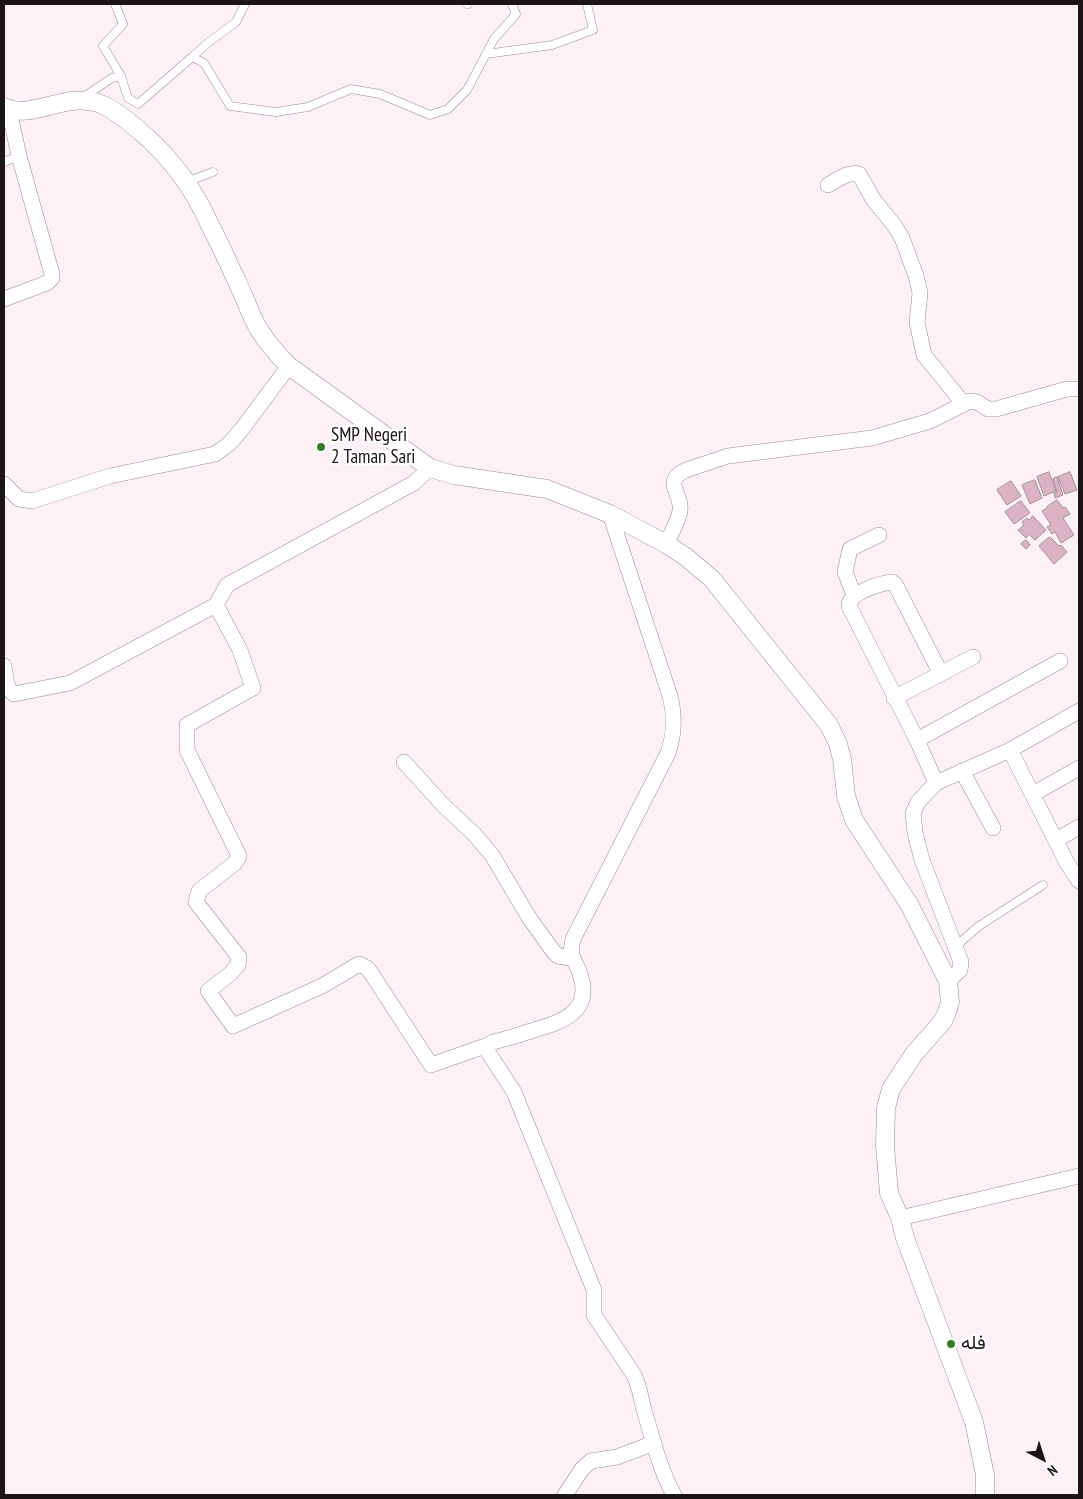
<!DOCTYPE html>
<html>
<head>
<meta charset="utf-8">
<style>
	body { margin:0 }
	#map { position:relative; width:1083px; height:1499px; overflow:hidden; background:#fef1f6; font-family:"PT Sans Narrow",sans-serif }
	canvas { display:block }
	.frame { position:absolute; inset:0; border:5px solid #1c1518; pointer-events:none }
	.north { position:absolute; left:1018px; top:1434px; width:50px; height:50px; -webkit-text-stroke:4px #fff; paint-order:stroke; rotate:140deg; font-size:14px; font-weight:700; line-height:20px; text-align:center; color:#1c1518 }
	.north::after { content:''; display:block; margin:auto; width:18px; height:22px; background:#1c1518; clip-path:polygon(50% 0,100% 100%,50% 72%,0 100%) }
</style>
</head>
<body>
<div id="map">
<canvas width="1083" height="1499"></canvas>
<div class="frame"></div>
<div class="north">N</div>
</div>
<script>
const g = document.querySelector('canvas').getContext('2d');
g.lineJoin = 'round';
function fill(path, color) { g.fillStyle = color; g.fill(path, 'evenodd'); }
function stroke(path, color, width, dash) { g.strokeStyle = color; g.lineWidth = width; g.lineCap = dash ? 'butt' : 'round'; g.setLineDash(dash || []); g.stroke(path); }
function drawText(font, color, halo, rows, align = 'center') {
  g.font = font + ' "PT Sans Narrow",Vazirmatn,sans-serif'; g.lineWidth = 5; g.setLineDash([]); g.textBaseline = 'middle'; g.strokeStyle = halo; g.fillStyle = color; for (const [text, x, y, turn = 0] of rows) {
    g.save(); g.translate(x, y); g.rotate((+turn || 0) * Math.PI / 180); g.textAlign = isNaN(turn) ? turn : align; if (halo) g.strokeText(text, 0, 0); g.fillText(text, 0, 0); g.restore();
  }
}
const building = new Path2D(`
	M 1049,472 L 1056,491 L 1044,496 L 1037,477 Z
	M 1070,472 L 1077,490 L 1065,494 L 1058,477 Z
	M 1057,477 L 1063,495 L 1055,498 L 1054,493 L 1057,492 L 1053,479 Z
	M 1035,480 L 1042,498 L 1030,504 L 1022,485 Z
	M 1011,481 L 1021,496 L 1007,505 L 997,490 Z
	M 1057,500 L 1063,508 L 1065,507 L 1070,514 L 1063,518 L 1074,535 L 1061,543 L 1055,532 L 1052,534 L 1047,527 L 1051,525 L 1042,511 L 1047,508 L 1047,507 Z
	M 1021,501 L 1030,513 L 1014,524 L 1005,512 Z
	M 1033,516 L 1046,530 L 1035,540 L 1029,534 L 1026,538 L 1018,530 L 1024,525 L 1022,522 L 1027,518 L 1029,520 Z
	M 1050,537 L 1059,546 L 1061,545 L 1067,552 L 1054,564 L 1039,546 Z
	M 1026,540 L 1030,545 L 1026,549 L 1021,544 Z`);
fill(building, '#dcb3c4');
stroke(building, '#a28f97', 1);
const service = new Path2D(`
	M 115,4 L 123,24 L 103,46 L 121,76
	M 467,4 L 468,4
	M 486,54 L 552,45 L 593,30 L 587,4
	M 192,57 L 209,42 L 236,22 L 245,4
	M 82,98 L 112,78 L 121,76 L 128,98 L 138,104 L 192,57 L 204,63 L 230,106 L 276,112 L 308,107 L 351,89 L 380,94 L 430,115 L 448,109 L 467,90 L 494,39 L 516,14 L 512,4
	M 4,162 L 19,156
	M 186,182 L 213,172
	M 956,946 L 979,926 L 1043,885`);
const minor = new Path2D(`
	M 828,185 C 837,180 848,171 859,174 L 873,199 L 894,225 L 902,238 L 916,276 L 920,293 L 917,322 L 924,355 L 963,403
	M 4,299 L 47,283 L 52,278 L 52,274 L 19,156 L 9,110
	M 4,484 L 19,499 L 32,501 L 110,476 L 215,454 L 229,444 L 242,429 L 289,366
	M 610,514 L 670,696 C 675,716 675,733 668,753 L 574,937 C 567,959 576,958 581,977 C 592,1014 558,1023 531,1031 C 518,1035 506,1039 493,1042 L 488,1045 L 486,1049 L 514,1092 L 594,1290 L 594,1315 L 634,1375 C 640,1387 641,1400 645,1413 C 653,1440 660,1470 674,1495
	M 666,544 C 671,534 678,522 680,511 C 683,493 661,482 686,470 L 728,456 L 872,438 L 930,421 L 970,401 L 977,402 L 988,409 L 996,409 L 1067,389 L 1079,389
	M 854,595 L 845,572 L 850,549 L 879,535
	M 216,605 L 240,650 L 253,688 L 187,725 L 187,750 L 239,856 L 235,863 L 199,891 L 196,902 L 239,957 L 238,965 L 230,974 L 208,991 L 233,1026 L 322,986 L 359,964 L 367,968 L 371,973 L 431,1065 L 488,1045
	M 4,666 C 6,676 5,688 14,694 L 70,683 L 216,605 L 227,585 L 414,483 L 430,468
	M 941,674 L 895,584 L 892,582 C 881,583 848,593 849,606 L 917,740 L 936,783 L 1010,750 L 1079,711
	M 894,698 L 973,657
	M 917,740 L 1060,661
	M 1010,750 L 1067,863 L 1079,881
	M 404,762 L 443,805 L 474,834 L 492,855 L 528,916 L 553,951 L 558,956 L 571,958
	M 962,771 L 993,828
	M 936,783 L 918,802 L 913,813 L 915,833 L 922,860 L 961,962 L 960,970 L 948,981
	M 1033,794 L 1079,768
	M 1056,840 L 1079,827
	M 900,1218 L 1079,1176
	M 565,1495 L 582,1469 L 591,1461 L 617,1457 L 654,1443`);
const tertiary = new Path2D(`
	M 4,107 C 33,121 69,89 103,105 C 120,113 135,127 149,139 C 177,166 194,190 210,225 C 222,248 233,273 244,297 C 249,308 253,321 260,331 C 268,344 278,355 289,366 L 430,468 L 454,475 L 547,489 L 610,514 L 666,544 L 686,557 L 712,579 L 829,725 L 838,744 L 842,759 L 846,796 L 854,820 L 909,904 L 948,981 L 950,1002 L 947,1012 L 943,1021 L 914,1054 L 891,1089 L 886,1108 L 885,1146 L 889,1193 L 900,1218 L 905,1238 L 974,1422 L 985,1475 L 985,1495`);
stroke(service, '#9c8991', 9);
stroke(minor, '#9c8991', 16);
stroke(tertiary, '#9c8991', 19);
stroke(service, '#fff', 8);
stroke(minor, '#fff', 15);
stroke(tertiary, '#fff', 18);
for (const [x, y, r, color] of [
	[321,447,5,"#347f26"],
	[951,1344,5,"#347f26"]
]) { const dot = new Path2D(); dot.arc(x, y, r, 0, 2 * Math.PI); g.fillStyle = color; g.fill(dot); stroke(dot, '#fff', 2); }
drawText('19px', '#1c1518', '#fff', [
	["SMP Negeri",331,436],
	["2 Taman Sari",331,458],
	["فله",961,1344]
], 'left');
</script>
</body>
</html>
